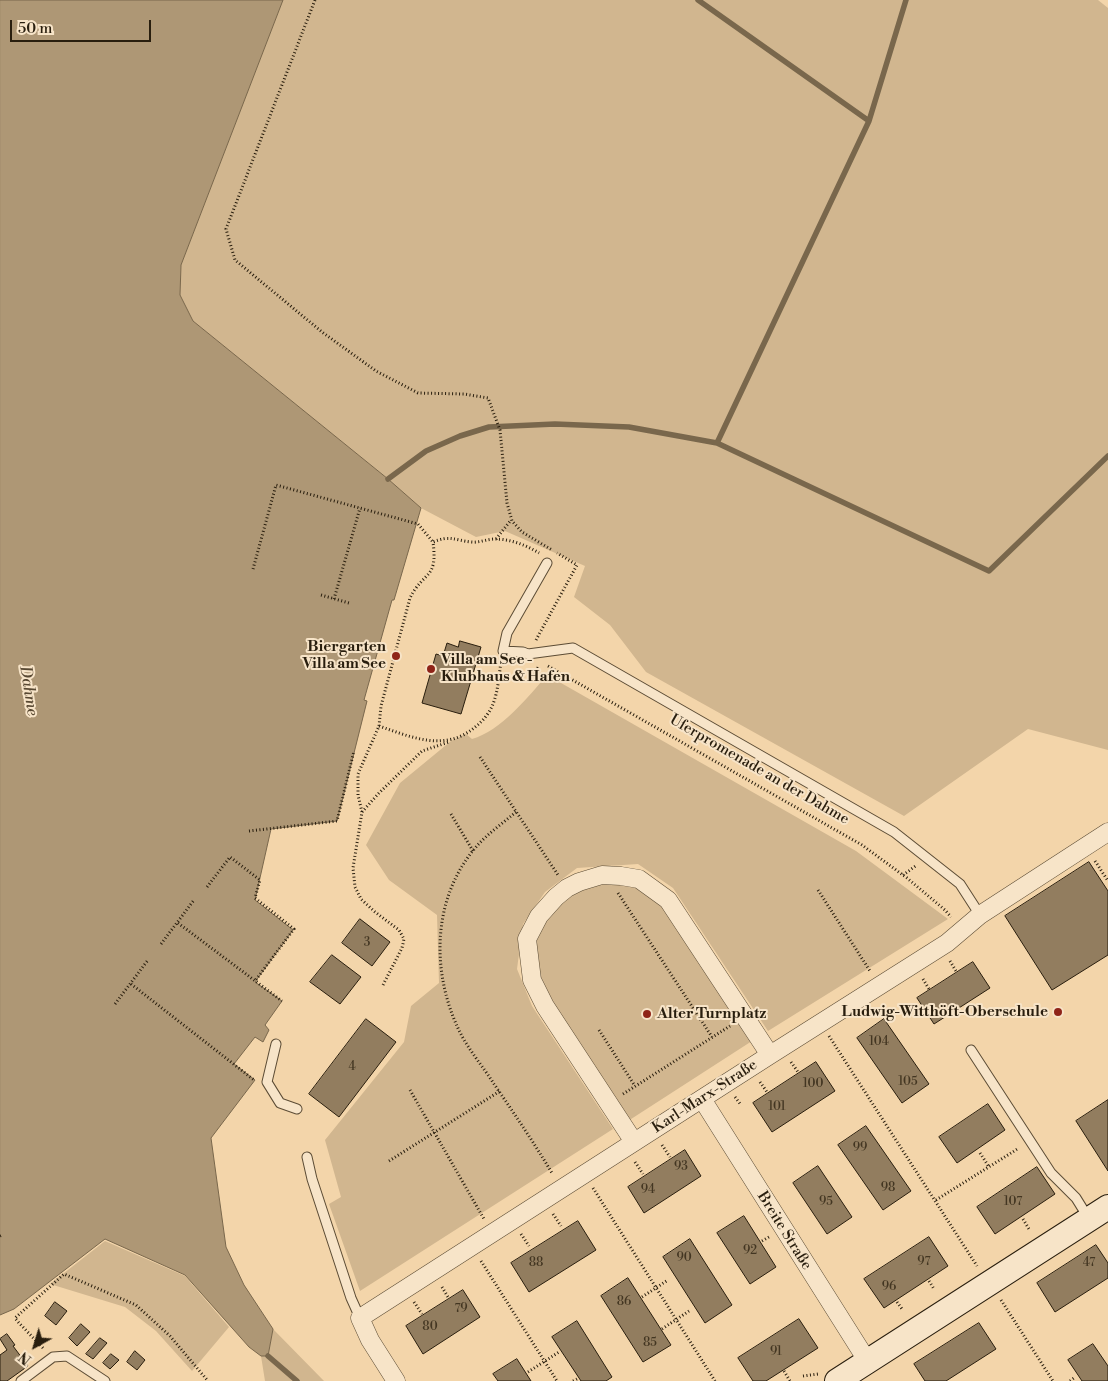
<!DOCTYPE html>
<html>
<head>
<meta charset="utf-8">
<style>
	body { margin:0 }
	#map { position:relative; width:1108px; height:1381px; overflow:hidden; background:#f3d5aa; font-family:"Libre Bodoni",serif }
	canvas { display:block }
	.north { position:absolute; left:10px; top:1321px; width:50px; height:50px; -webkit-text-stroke:4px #f7e4c8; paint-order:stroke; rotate:219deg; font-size:14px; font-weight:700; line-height:20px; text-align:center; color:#291e0e }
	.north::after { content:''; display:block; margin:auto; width:18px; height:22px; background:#291e0e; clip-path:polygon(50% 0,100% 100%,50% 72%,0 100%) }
	.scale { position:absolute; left:10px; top:20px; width:141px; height:22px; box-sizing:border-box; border:2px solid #291e0e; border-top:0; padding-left:6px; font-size:15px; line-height:18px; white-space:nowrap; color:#291e0e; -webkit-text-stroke:4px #f7e4c8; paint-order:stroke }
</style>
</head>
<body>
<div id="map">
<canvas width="1108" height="1381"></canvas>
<div class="north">N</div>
<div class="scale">50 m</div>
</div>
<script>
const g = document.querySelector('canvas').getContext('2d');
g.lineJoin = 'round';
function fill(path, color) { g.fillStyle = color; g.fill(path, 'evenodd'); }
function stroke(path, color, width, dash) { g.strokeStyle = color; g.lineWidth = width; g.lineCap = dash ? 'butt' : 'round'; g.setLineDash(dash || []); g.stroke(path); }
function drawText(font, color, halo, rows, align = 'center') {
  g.font = font + ' "Libre Bodoni",serif'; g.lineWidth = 4; g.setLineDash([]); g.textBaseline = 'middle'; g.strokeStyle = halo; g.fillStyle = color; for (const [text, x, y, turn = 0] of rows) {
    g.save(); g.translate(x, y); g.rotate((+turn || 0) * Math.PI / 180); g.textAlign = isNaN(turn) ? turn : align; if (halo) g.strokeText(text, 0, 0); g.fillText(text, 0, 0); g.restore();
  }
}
fill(new Path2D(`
	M 283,0 L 1098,0 L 1108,8 L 1108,750 L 1028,729 L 904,816 L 646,672 L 610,625 L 574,597 L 585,566 L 505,531 L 476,537 L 421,508 L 388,479 L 193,321 L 180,295 L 181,265 Z
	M 547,675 L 856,851 L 948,919 L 768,1031 L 673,888 L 638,864 L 577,868 L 545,892 L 523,924 L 517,969 L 532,1006 L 613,1129 L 360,1291 L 329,1204 L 341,1197 L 325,1140 L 404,1042 L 411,1006 L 439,983 L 437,915 L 389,880 L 366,845 L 400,783 L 451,741 L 466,734 L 472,739 C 501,731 528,697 547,675 Z
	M 610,881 L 637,885 L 661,900 L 752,1041 L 628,1121 L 542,986 L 535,946 L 542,924 L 559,901 L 583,887 Z
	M 105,1241 L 185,1276 L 229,1327 L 192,1371 L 156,1331 L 125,1307 L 50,1284 Z
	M 273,1329 L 324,1381 L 265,1381 L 261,1356 L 268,1356 Z`), '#d1b68f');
const water = new Path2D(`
	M 0,0 L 283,0 L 181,265 L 180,295 L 193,321 L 388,479 L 421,508 L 394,600 L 392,600 L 364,700 L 367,701 L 337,821 L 271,829 L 255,900 L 293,930 L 255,982 L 282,1001 L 265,1025 L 269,1030 L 263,1042 L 255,1037 L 234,1064 L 255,1080 L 211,1138 L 226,1247 L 244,1285 L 273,1329 L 268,1356 L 261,1356 L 249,1347 L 185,1275 L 105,1239 L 14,1309 L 0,1315 Z`);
fill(water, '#ae9775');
stroke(water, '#79674c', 1);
stroke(new Path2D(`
	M 698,0 L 869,121
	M 717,443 L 869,121 L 906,0
	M 388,479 L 426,451 L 460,436 L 489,427 L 555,424 L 629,427 L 717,443 L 989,571 L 1108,456
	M 268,1356 L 297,1381`), '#79674c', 5.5);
const building = new Path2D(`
	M 460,641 L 481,647 L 461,714 L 422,703 L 436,654 L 443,656 L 447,643 L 458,647 Z
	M 1089,862 L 1108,891 L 1108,955 L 1052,990 L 1005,916 Z
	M 360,919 L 390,942 L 372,966 L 342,943 Z
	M 332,955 L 361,977 L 340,1004 L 310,982 Z
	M 973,962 L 990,988 L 934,1024 L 917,998 Z
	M 366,1019 L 396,1042 L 339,1117 L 309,1094 Z
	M 884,1019 L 929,1084 L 902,1103 L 857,1038 Z
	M 816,1062 L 835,1091 L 772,1132 L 753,1103 Z
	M 1108,1100 L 1108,1171 L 1076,1121 Z
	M 988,1104 L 1005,1130 L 957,1163 L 939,1137 Z
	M 866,1126 L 911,1191 L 883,1210 L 838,1145 Z
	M 685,1150 L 701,1176 L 644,1213 L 628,1187 Z
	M 818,1166 L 852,1217 L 827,1234 L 793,1183 Z
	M 1037,1167 L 1055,1194 L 995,1234 L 977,1207 Z
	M 744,1216 L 776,1267 L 750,1284 L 717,1233 Z
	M 578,1221 L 596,1250 L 529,1292 L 511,1263 Z
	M 929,1237 L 948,1266 L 884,1308 L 864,1279 Z
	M 690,1239 L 732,1305 L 705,1323 L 663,1257 Z
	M 1096,1245 L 1108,1263 L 1108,1278 L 1055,1312 L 1037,1283 Z
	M 628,1278 L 671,1345 L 643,1362 L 601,1296 Z
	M 463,1290 L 480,1317 L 423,1354 L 406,1326 Z
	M 55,1302 L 67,1311 L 56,1325 L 45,1316 Z
	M 799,1319 L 818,1348 L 766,1381 L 753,1381 L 738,1358 Z
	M 577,1321 L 612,1377 L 606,1381 L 581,1381 L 552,1337 Z
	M 979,1323 L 996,1349 L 946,1381 L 925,1381 L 914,1364 Z
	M 81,1324 L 90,1332 L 77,1346 L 69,1338 Z
	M 7,1334 L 15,1345 L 13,1346 L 28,1366 L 7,1381 L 0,1381 L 0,1355 L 7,1350 L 0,1339 Z
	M 100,1338 L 107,1343 L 93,1359 L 86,1354 Z
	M 1093,1344 L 1108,1366 L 1108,1381 L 1082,1381 L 1068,1360 Z
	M 135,1351 L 145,1360 L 137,1370 L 127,1362 Z
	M 111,1354 L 119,1360 L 110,1369 L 103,1363 Z
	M 517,1359 L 531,1381 L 498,1381 L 493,1374 Z`);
fill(building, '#927d5f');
stroke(building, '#291e0e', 1);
const lane = new Path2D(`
	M 547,563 L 507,633 L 503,651 L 523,652 L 528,654 L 573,648 L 894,832 L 960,884 L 980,915
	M 276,1044 L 267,1082 L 280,1103 L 297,1109
	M 971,1050 L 1051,1173 L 1076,1198 L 1089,1219
	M 307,1157 L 312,1179 L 351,1298 L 360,1318
	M 21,1381 L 53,1357 L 67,1356 L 105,1381`);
const street = new Path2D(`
	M 702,1099 L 868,1362
	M 634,1142 L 545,1006 L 532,980 L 527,939 L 539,916 L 556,897 L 567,888 L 579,882 L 602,875 L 621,876 L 639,879 L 668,900 L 770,1055
	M 396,1381 L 370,1340 L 360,1318 L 770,1055 L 947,943 L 980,915 L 1108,832`);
const secondary = new Path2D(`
	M 837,1381 L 1108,1207`);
stroke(lane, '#5c4c35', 11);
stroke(street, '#5c4c35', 19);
stroke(secondary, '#291e0e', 26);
stroke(new Path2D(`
	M 315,0 L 226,229 L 235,260 L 322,332 L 376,371 L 418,393 L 464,394 L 488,398 L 500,430 L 507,503 L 512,521 L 522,532 L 552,550
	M 496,539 L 511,520
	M 253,569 L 276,485 L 418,524 L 433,542
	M 321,595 L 349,603
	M 334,599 L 360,508
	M 536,640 L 577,565 L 557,553
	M 548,666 L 862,845 L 907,878 L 945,910 L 951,917
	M 530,680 L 539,666
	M 379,726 C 411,737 444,752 474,728 C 482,722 489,714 493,704 C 498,692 499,675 501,662
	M 480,757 L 558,875
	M 362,812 L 379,793 L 422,751 L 449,742
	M 516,812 C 503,823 487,834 476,847 C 433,897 431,968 457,1026 C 466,1047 482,1065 494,1084 C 514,1113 534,1143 552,1173
	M 451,814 L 473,851
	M 249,831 L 337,821 L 354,751
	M 1095,861 L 1108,881
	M 903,875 L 917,865
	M 207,887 L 230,857 L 260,880 L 255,898 L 294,929 L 255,981
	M 818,890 L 870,971
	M 618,893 L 712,1037
	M 178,923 L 282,1001
	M 161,944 L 194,900
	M 950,961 L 956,971
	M 923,979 L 929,989
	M 131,984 L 254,1080
	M 383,985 L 402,948 L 404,939 L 399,930 L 375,912 L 361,899 L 355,887 L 353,868 L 362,812 L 358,795 L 358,774 L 379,726 L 381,706 L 410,598 C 424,570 438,580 433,542 C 450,535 454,540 471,542 C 479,543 487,539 495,539 C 510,539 526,545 539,553
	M 115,1004 L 148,960
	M 599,1030 L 635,1086
	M 829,1036 L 977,1266
	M 791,1062 L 798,1072
	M 760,1082 L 767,1092
	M 410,1090 L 484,1219
	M 623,1094 L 730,1026
	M 735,1097 L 741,1105
	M 662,1145 L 670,1157
	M 980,1153 L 989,1167
	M 389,1161 L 500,1091
	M 635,1162 L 643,1174
	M 593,1188 L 715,1381
	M 936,1200 L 1019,1148
	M 553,1214 L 561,1226
	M 1023,1219 L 1029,1229
	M 521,1234 L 529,1246
	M 0,1236 L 2,1235
	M 762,1241 L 769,1237
	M 481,1261 L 557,1381
	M 929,1281 L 934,1289
	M 442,1287 L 448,1297
	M 642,1297 L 668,1280
	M 1001,1300 L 1053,1381
	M 414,1302 L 422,1314
	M 897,1302 L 902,1309
	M 662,1329 L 689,1311
	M 43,1348 L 19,1323 L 15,1318 L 64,1274 L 136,1305 L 170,1336 L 208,1381
	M 784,1371 L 790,1381
	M 528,1372 L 559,1352
	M 803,1376 L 818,1374
	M 573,1381 L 577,1379
	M 1070,1381 L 1074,1378`), '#291e0e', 3, [1, 2.5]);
stroke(lane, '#f7e4c8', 9);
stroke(street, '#f7e4c8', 18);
stroke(secondary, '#f7e4c8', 24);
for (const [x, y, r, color] of [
	[396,656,5,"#8f2418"],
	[431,669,5,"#8f2418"],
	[1058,1012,5,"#8f2418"],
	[647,1014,5,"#8f2418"]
]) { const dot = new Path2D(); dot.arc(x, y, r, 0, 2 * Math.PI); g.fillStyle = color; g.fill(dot); stroke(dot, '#f7e4c8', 2); }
drawText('12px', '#433622', null, [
	["3",367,943],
	["104",879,1042],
	["4",352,1067],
	["105",908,1082],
	["100",813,1084],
	["101",777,1107],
	["99",860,1148],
	["93",681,1167],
	["98",888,1188],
	["94",648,1190],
	["95",826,1202],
	["107",1013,1202],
	["92",750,1251],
	["90",684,1258],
	["97",924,1262],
	["88",536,1263],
	["47",1089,1263],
	["96",889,1287],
	["86",624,1302],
	["79",461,1309],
	["80",430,1327],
	["85",650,1343],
	["91",776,1352]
]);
drawText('bold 15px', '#291e0e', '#f7e4c8', [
	["Biergarten",386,647],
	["Villa am See",386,664],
	["Villa am See -",441,660,"left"],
	["Klubhaus & Hafen",441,677,"left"],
	["Ludwig-Witthöft-Oberschule",1048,1012],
	["Alter Turnplatz",657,1014,"left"]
], 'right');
drawText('15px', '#291e0e', '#f7e4c8', [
	["Uferpromenade an der Dahme",759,770,30],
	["Karl-Marx-Straße",705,1097,-33],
	["Breite Straße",784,1231,58]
]);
drawText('italic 16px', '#584832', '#f7e4c8', [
	["Dahme",28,691,81]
]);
</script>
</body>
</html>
